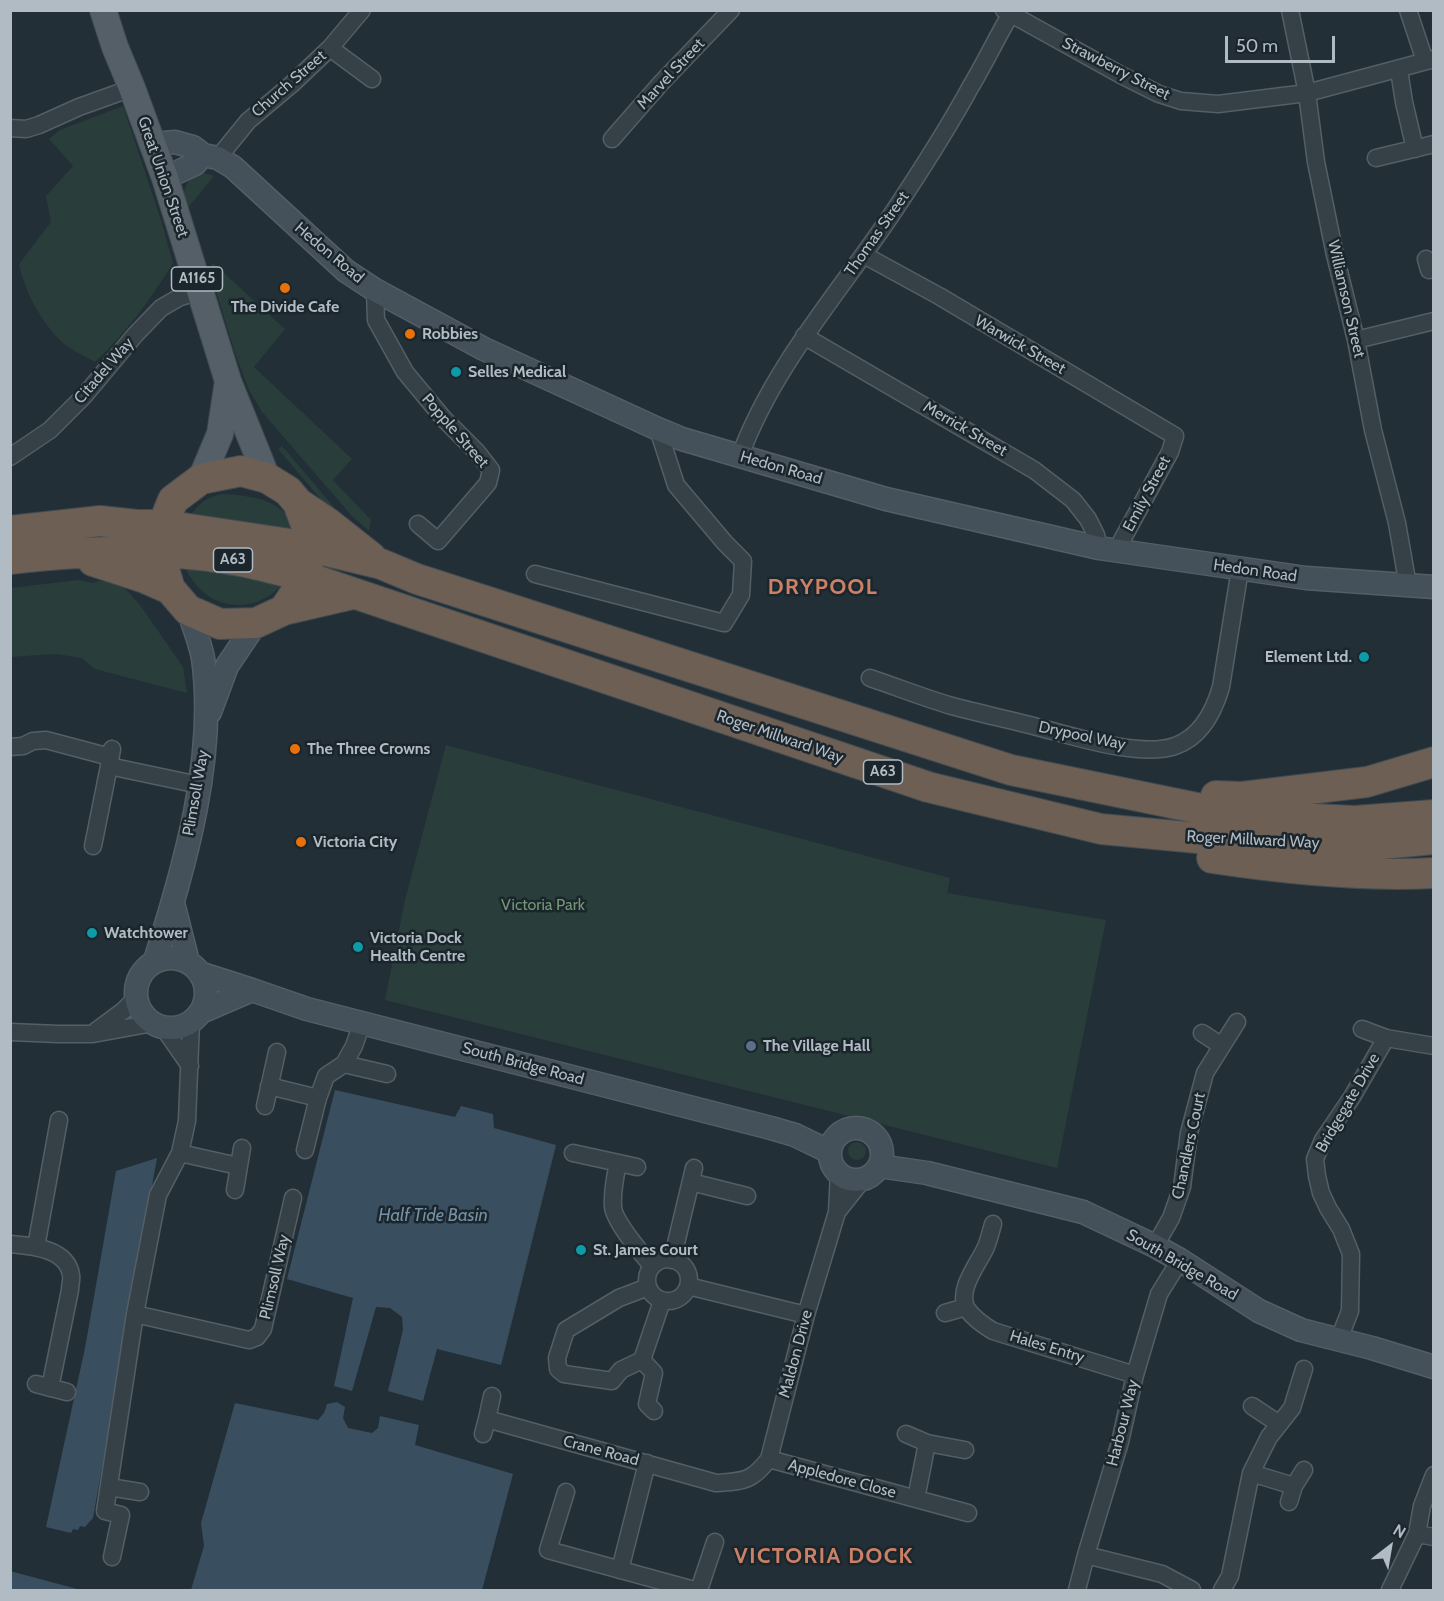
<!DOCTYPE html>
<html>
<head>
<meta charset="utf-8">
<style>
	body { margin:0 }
	#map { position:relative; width:1444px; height:1601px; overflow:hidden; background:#232f37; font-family:Cabin,sans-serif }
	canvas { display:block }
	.frame { position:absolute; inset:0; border:12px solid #b1bbc4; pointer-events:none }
	.north { position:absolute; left:1360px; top:1517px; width:60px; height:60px; -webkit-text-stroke:4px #1b252c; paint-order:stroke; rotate:31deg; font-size:16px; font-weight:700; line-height:24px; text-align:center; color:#b1bbc4 }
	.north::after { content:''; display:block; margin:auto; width:21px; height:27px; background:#b1bbc4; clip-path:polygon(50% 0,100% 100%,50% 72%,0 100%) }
	.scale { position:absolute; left:1225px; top:36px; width:110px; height:27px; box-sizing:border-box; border:3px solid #b1bbc4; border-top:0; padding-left:8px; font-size:18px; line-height:21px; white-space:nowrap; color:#b1bbc4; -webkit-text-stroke:4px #1b252c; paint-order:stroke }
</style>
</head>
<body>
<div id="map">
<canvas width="1444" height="1601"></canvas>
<div class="frame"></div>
<div class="north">N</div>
<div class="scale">50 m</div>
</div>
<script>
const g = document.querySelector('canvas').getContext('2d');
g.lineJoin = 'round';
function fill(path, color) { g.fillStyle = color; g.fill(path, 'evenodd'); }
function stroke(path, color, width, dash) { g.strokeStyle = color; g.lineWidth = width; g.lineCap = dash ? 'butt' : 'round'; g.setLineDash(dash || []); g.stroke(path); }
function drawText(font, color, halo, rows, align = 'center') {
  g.font = font + ' Cabin,sans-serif'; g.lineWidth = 5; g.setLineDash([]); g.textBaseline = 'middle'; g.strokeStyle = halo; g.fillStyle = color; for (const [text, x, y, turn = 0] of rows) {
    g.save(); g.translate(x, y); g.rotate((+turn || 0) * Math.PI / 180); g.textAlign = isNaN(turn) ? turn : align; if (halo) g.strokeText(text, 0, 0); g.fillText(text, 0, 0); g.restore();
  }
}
fill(new Path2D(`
	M 123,106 L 161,220 L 173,263 C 151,299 126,333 95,362 C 85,356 71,350 62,342 C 41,322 25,292 19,264 L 51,222 L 46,196 L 73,166 L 49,139 L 60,130 Z
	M 203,173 L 214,176 L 186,210 C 182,192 183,179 203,173 Z
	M 213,263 L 285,329 L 254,367 L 352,459 L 333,480 L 371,520 L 369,531 L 351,515 L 262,412 L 249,390 L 236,356 L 209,268 Z
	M 282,446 L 344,519 L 340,522 L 278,449 Z
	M 222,494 C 248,495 295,500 292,536 L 189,518 C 198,504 206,497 222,494 Z
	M 185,566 L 286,578 C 266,611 221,614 197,586 C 192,579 187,574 185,566 Z
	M 79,580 L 92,583 L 101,581 L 121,584 L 140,605 L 183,667 L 187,693 L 95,669 L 82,658 L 55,654 L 11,657 L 10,588 Z
	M 446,745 L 950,878 L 947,893 L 1106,920 L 1057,1168 L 385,1000 L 405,900 Z
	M848 1151a9 9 0 1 1 18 0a9 9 0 1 1-18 0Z`), '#293d3a');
fill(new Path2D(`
	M 335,1090 L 455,1117 L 461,1106 L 493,1114 L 494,1128 L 556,1145 L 501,1365 L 437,1349 L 423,1401 L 388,1391 L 403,1330 L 402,1317 L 390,1308 L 376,1307 L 352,1391 L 334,1386 L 353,1298 L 287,1279 Z
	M 157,1158 L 93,1518 L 85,1527 L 80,1526 L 78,1530 L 73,1529 L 71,1533 L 46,1527 L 85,1348 L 116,1171 Z
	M 337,1402 L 345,1407 L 343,1418 L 348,1428 L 372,1433 L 378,1428 L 380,1416 L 419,1425 L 415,1445 L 513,1474 L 482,1590 L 191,1590 L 204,1546 L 201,1523 L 235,1403 L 318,1420 L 324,1413 L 327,1404 Z
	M 10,1571 L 81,1590 L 11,1590 Z`), '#394f5f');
const street = new Path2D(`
	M 1004,10 L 1121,75 L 1159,94 L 1181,101 L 1218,104 L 1307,93 L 1434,59
	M 1290,10 L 1307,93 L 1316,162 L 1335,255 L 1356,340 L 1373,430 L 1397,523 L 1408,586
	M 1408,10 L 1425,61
	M 330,48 L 372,79
	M 1399,70 L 1404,102 L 1415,149
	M 10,128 L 26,129 L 39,125 L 79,107 L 132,88
	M 612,139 L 661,83 L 731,10
	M 218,158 L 248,121 L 292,84 L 330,48 L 362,10
	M 1376,158 L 1434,144
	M 864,255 L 939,296 L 1175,436 L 1170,452 L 1116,551
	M 1426,259 L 1429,270 L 1434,269
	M 375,290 L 376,320 L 405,372 L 444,419 L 477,452 L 491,470 L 488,483 L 438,541 L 418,524
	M 804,336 L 1034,470 L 1073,500 L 1088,519 L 1096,535 L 1099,548
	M 1356,340 L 1434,321
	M 740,456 C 773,366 839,293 892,214 C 920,172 947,130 971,86 C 986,61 998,35 1013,10
	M 10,457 L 50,430 L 84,396 L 135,335 L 161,308 L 180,297 L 201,291
	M 535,574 L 724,623 L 741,595 L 743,561 L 725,543 L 676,485 L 658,429
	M 870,678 C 897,687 924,698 952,706 C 982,714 1011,720 1041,728 C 1076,737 1141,758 1175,746 C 1201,737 1214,711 1221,687 L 1240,569
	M 10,747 L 23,746 L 33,741 L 46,740 L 110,757
	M 112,749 L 109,766 L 199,785
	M 93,846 L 109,766
	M 163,1027 L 190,1066
	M 1362,1029 L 1386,1038 L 1434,1046
	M 96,1031 L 123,1011 L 136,998
	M 10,1032 L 58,1034 L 93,1034 L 153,1023
	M 1202,1033 L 1222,1046
	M 344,1064 L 387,1074
	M 269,1086 L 318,1098
	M 265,1106 L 277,1052
	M 305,1150 L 318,1098 L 326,1076 L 344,1064 L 354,1046 L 362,1023
	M 180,1153 L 238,1166
	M 573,1153 L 637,1167
	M 618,1163 C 615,1177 612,1192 613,1206 C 613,1220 642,1254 652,1266
	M 691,1182 L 747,1196
	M 235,1190 L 242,1148
	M 837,1212 L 864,1178
	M 993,1224 C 991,1231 989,1239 986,1247 C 979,1263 956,1290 967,1309 C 974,1319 983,1325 993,1331 L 1135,1375
	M 10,1244 C 31,1246 67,1248 71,1275 C 72,1279 70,1285 70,1290 L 50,1388
	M 1155,1246 L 1171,1218 L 1182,1187 L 1189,1133 L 1205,1073 L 1237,1022
	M 36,1247 L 59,1120
	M647 1280a21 21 0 1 1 42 0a21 21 0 1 1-42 0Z
	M 672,1260 L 694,1168
	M 688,1286 L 806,1315
	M 648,1287 L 619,1298 L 566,1330 L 557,1358 L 558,1369 L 564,1374 L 612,1381 L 621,1370 L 642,1360 L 662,1301
	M 945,1313 L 966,1307
	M 135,1314 L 249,1340 L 257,1337 L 263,1329 L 293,1198
	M 1339,1339 L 1350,1311 L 1351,1254 L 1341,1229 L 1328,1208 L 1321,1193 L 1317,1176 L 1315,1159 L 1323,1140 L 1352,1097 L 1386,1038
	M 642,1360 L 654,1373 L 647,1404 L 654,1411
	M 36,1384 L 67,1392
	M 492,1396 L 487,1419 L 716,1483 C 744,1481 751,1482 769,1459 L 806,1315 L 837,1212 L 839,1173
	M 1252,1406 L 1279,1424
	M 483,1434 L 487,1419
	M 906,1434 L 927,1443 L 965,1450
	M 769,1459 L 968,1513
	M 1251,1473 L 1294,1486
	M 109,1487 L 140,1492
	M 566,1492 L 548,1550 L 694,1590
	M 916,1499 L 927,1443
	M 1289,1502 L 1294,1486 L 1304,1470
	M 1417,1534 L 1434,1537
	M 1086,1555 L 1162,1574 L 1192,1590
	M 112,1557 L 121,1515 L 105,1511 L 135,1314 L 158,1195 L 180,1153 L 187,1121 L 191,1022
	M 620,1570 L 647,1463
	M 699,1590 L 715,1542
	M 1077,1590 L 1086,1555 L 1120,1442 L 1135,1375 L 1159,1294 L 1180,1260
	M 1222,1590 L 1230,1576 L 1251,1473 L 1269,1437 L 1292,1408 L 1304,1369
	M 1390,1590 L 1417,1534 L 1422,1506 L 1434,1475`);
const secondary = new Path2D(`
	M 153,144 L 175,142 L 193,147 L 203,155 L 218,158 L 233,167 L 346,271 L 375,290 L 484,349 L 658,429 L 682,439 L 886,499 L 1099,548 L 1306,578 L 1434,587
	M 165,178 L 195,164 L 203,155
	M 210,712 L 227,666 L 256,623
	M 173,903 L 188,962
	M136 993a35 35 0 1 1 70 0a35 35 0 1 1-70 0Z
	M 155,961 C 184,866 217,759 203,658 C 200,642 193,625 188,610
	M 202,974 L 252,990 L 307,1009 L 771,1128 L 795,1135 L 830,1152
	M 201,1012 L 252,990
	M830 1154a26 26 0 1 1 52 0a26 26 0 1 1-52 0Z
	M 879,1166 L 927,1173 L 1083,1212 L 1155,1246 L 1180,1260 L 1259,1311 L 1301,1330 L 1372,1348 L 1434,1367`);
const primary = new Path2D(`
	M 103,10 L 115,47 L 132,88 L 165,178 L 228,381 L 267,478
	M 201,479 L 220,434 L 228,381`);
const highway = new Path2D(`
	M 298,503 L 328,523 L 371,557
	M 10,531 L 100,521 L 137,525 L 163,525 L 310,547 L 381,564 L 417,579 L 1011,770 L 1231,815 L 1355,821 L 1434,815
	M 10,559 C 84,551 161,547 234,560 C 258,564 282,571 306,577 L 928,787 L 1101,829 L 1251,843 L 1370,845 L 1434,839
	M 93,561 L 145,578 L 170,589
	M 284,610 L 306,577 L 310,547 L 308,530 L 298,503 L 288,491 L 267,478 L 241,471 L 201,479 L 173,500 L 163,525 L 159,552 L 170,589 L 188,610 L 220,624 L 256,623 L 284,610 L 353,594
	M 1216,796 L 1242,797 L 1367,782 L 1434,762
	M 1212,858 C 1285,869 1360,877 1434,873`);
stroke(street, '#545e65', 19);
stroke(secondary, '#545e65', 25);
stroke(primary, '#424c54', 28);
stroke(highway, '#414b52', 32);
stroke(street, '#364047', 16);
stroke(secondary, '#44505a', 22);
stroke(primary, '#545f67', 26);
stroke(highway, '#6d5f54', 30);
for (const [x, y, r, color] of [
	[285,288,6,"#e8710a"],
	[410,334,6,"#e8710a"],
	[456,372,6,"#0f9aa8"],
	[1364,657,6,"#0f9aa8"],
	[295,749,6,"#e8710a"],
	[301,842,6,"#e8710a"],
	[92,933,6,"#0f9aa8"],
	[358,947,6,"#0f9aa8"],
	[751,1046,6,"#5c6f8a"],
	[581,1250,6,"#0f9aa8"]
]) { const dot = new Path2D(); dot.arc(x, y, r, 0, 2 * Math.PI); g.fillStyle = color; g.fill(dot); stroke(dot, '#1b252c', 2); }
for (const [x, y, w] of [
	[197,279,51],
	[233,560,39],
	[883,772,39]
]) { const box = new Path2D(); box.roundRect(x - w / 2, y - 12, w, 24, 4.5); g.fillStyle = '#1b252c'; g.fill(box); stroke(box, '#b1bbc4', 1.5); }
drawText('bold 15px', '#b1bbc4', null, [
	["A1165",197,279],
	["A63",233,560],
	["A63",883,772]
]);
drawText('16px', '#b1bbc4', '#1b252c', [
	["Strawberry Street",1116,69,27],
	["Marvel Street",671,74,-47],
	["Church Street",289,84,-41],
	["Great Union Street",163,177,71],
	["Thomas Street",877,234,-55],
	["Hedon Road",329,253,40],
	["Williamson Street",1346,299,77],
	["Warwick Street",1020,345,30],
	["Citadel Way",104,371,-49],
	["Merrick Street",965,429,30],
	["Popple Street",455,431,49],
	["Hedon Road",781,468,16],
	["Emily Street",1147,494,-62],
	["Hedon Road",1255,571,8],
	["Drypool Way",1082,736,12],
	["Roger Millward Way",780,737,19],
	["Plimsoll Way",196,793,-80],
	["Roger Millward Way",1253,840,3],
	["South Bridge Road",523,1064,15],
	["Bridgegate Drive",1348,1103,-60],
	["Chandlers Court",1189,1146,-78],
	["South Bridge Road",1182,1265,30],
	["Plimsoll Way",275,1277,-77],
	["Hales Entry",1047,1347,17],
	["Maldon Drive",796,1354,-75],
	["Harbour Way",1123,1423,-76],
	["Crane Road",601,1451,15],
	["Appledore Close",842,1479,15]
]);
drawText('bold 16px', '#b1bbc4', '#1b252c', [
	["The Divide Cafe",285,307,"center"],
	["Robbies",422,334],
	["Selles Medical",468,372],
	["Element Ltd.",1352,657,"right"],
	["The Three Crowns",307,749],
	["Victoria City",313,842],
	["Watchtower",104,933],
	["Victoria Dock",370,938],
	["Health Centre",370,956],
	["The Village Hall",763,1046],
	["St. James Court",593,1250]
], 'left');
drawText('16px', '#719774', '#1b252c', [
	["Victoria Park",543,905]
]);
drawText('italic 18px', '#7391a5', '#1b252c', [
	["Half Tide Basin",433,1216]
]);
g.letterSpacing = '1.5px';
drawText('bold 22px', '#ca8166', '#1b252c', [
	["DRYPOOL",823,588],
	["VICTORIA DOCK",824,1557]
]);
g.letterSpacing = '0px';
</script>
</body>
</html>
